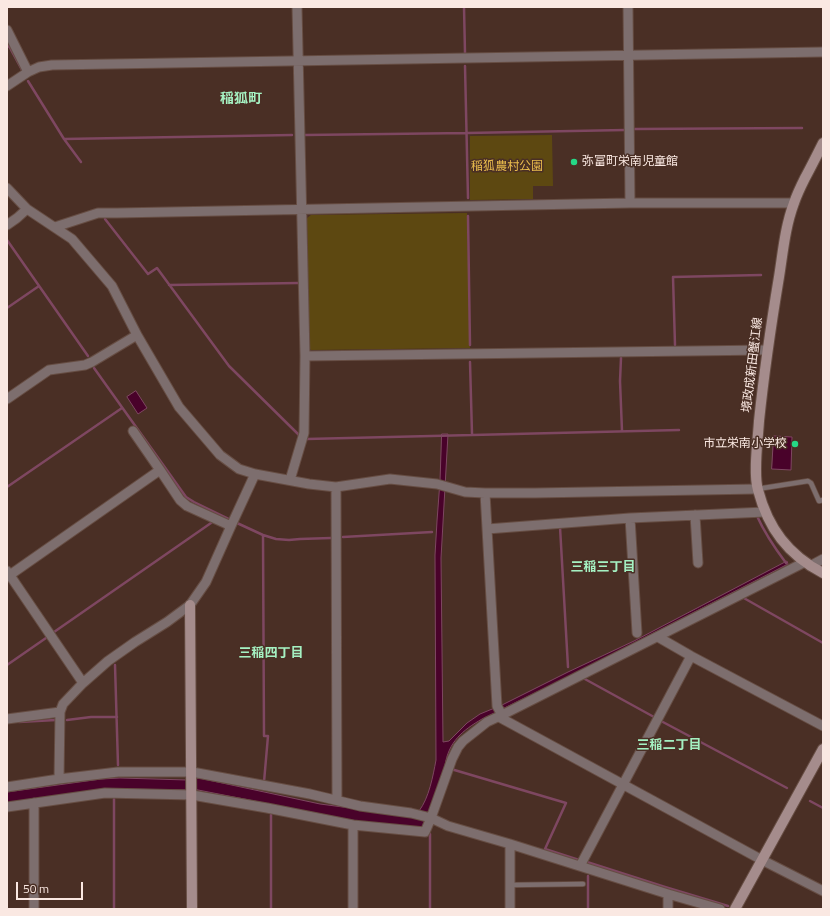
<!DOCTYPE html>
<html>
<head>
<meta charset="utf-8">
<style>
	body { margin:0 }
	#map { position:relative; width:830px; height:916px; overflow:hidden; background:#4a2f25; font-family:"Titillium Web",sans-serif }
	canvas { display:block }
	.frame { position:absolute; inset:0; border:8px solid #fae8e2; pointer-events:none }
	.scale { position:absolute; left:16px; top:882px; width:67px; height:18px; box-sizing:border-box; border:2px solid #fae8e2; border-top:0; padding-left:5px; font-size:12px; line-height:14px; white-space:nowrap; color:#fae8e2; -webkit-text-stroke:3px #4a2f25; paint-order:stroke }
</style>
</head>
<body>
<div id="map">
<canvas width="830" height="916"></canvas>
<div class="frame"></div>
<div class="scale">50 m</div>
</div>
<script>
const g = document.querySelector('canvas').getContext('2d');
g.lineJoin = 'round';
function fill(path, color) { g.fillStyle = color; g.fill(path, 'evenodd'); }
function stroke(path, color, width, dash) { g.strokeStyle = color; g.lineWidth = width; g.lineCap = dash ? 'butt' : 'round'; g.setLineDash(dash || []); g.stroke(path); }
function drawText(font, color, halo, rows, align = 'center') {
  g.font = font + ' "Titillium Web","Noto Sans JP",sans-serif'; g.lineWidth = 3; g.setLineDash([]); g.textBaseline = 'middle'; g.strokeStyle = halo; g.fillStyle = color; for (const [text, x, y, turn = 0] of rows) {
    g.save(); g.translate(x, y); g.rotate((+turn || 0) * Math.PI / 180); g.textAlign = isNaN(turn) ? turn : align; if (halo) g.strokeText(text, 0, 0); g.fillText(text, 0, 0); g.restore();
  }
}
fill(new Path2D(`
	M 552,135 L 553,186 L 533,186 L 533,199 L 470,200 L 470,136 Z
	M 467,213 L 470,348 L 311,350 L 309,348 L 307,218 L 311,215 Z`), '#5d4811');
const water = new Path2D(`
	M 136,391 L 147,408 L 138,414 L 127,397 Z
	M 442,434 L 448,434 L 441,558 L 443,742 L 449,741 L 467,723 L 480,714 L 502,705 L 568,672 L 634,641 L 785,562 L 787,561 L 788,564 L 576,673 L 482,719 C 463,730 448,742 445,766 L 424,829 L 361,822 L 188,788 L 185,790 L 121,789 L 102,789 L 7,803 L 7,792 L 101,779 L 120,778 L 187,780 L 199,778 L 320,804 L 411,816 C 414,814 417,813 419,811 C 429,798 433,776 436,760 L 435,555 L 437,521 L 440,481 Z
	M 774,436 L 792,437 L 791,470 L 772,469 Z`);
fill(water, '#49022a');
stroke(water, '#7e4761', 1);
stroke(new Path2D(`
	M 464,7 L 465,53
	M 7,47 L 9,46 L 22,70
	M 465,66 L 468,198
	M 28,81 L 64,139 L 81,162
	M 635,129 L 802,128
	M 305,135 L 467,133 L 625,130
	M 64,139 L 292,135
	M 468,216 L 470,345
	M 105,219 L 148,274 L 157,268 L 229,366 L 300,436
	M 7,240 L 88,356
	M 169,285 L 298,283
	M 7,308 L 39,286
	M 675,345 L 673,277 L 761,275
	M 621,358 L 620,381 L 622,431
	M 470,362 L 472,434
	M 94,368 L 186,497 L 194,502 L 229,519
	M 307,439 L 679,430
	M 7,487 L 122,408
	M 757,516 C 765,534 774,547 786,563
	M 237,523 L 263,535 L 276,539 L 289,540 L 300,539 L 331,538
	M 560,527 L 568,667
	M 263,535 L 264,736 L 268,736 L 264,782
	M 343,537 L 432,532
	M 742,597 L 823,643
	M 54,632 L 211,523
	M 7,665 L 46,638
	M 115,665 L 118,765
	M 583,678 L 654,717
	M 67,720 L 91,717 L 117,717
	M 661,721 L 787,788
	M 19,722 L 56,720
	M 451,769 L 566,803 L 545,849 L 579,860
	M 810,801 L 823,808
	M 271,815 L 271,909
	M 430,834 L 430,909
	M 587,862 L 665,887 L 728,906
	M 588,876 L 588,909
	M 114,909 L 114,799`), '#7e4761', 2.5);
const lane = new Path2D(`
	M 757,489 L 808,481 L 811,483 L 819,501 L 823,500
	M 510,885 L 583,884`);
const street = new Path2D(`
	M 628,7 L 630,203
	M 7,30 L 28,72
	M 7,86 L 28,72 L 39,67 L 52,65 C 309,62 566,58 823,52
	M 7,188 L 27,209 L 72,239 L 112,286 L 137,335 L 179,407 L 220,455 L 239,469 L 255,474 L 309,484 L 336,487 L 390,479 L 437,484 L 465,492 L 485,493 L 535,493 L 757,489
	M 7,225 L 17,218 L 27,209
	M 55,227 L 98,213 L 117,213 L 630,203 L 794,203
	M 305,356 L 767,350
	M 7,399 L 49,370 L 85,365 L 92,362 L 137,335
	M 133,431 L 160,470
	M 290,480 L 304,433 L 305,356 L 297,7
	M 336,487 L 337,800
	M 485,493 L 497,706 L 502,715
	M 695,515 L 698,563
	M 630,518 L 637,633
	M 487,529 L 630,518 L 765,512
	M 810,566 L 823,559
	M 7,571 L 83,683
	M 7,577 L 160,470 L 180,500 L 187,506 L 231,526
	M 658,637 L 691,656 L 823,726
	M 499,717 L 762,860 L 823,891
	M 7,719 L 60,712 L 63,704 L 83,683 L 108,661 L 135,642 L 167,622 L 190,605 L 206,582 L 231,526 L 255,474
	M 59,779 L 60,712
	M 7,787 L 59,779 L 118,772 L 192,772 L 310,794 L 360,806 L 411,813 L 431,818 L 448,826 L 510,844 L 668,894 L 720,909
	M 34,803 L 34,909
	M 7,807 L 105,793 L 192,795 L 267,808 L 353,825 L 353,909
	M 353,825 L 425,832 L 431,818 L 452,759 L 458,747 L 463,741 L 487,722 L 502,715 L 805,562
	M 580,866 L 691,656
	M 668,894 L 668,909
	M 510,909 L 510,844`);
const secondary = new Path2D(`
	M 823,143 C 817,155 811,167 805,178 C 801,186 797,194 794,203 C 785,227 783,252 779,277 C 771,325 764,373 759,421 C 758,439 753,473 758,490 C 768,528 788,555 823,573
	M 190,605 L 192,909
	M 735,909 L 823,749`);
stroke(lane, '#664d43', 6);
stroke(street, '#664d43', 11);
stroke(secondary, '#664d43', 12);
stroke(lane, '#7d6e6e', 4.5);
stroke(street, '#7d6e6e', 9);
stroke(secondary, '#a58c8c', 10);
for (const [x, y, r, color] of [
	[574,162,4,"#25d886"],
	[795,444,4,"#25d886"]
]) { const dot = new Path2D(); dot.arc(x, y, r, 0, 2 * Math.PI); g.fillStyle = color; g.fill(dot); stroke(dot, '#4a2f25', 1.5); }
drawText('12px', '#fae8e2', '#4a2f25', [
	["弥富町栄南児童館",582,162],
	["市立栄南小学校",787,444,"right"]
], 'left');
drawText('12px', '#e9bc4c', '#4a2f25', [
	["稲狐農村公園",507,167]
]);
drawText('12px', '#fae8e2', '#4a2f25', [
	["境政成新田蟹江線",753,365,-83]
]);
drawText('bold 13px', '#a5f1c2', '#4a2f25', [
	["三稲三丁目",603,568],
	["三稲四丁目",271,654],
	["三稲二丁目",669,746]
]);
drawText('bold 14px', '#a5f1c2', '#4a2f25', [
	["稲狐町",241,100]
]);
</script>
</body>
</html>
